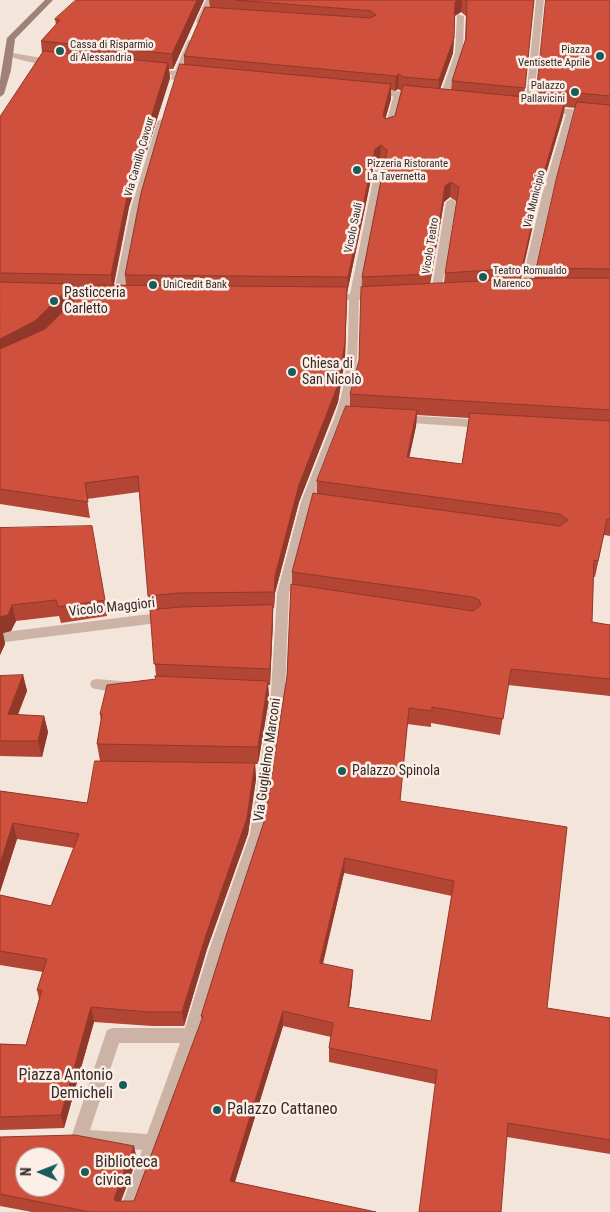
<!DOCTYPE html>
<html>
<head>
<meta charset="utf-8">
<style>
	body { margin:0 }
	#map { position:relative; width:610px; height:1212px; overflow:hidden; background:#f4e5da; font-family:"Roboto Condensed",sans-serif }
	canvas { display:block }
	.north { position:absolute; left:15px; top:1147px; width:50px; height:50px; box-sizing:border-box; background:#fbefe7; border:1px solid #ada09a; border-radius:50%; rotate:271deg; font-size:14px; font-weight:700; line-height:20px; text-align:center; color:#382a27 }
	.north::after { content:''; display:block; margin:auto; width:18px; height:22px; background:#195d5a; clip-path:polygon(50% 0,100% 100%,50% 72%,0 100%) }
</style>
</head>
<body>
<div id="map">
<canvas width="610" height="1212"></canvas>
<div class="north">N</div>
</div>
<script>
const g = document.querySelector('canvas').getContext('2d');
g.lineJoin = 'round';
function fill(path, color) { g.fillStyle = color; g.fill(path, 'evenodd'); }
function stroke(path, color, width, dash) { g.strokeStyle = color; g.lineWidth = width; g.lineCap = dash ? 'butt' : 'round'; g.setLineDash(dash || []); g.stroke(path); }
function drawText(font, color, halo, rows, align = 'center') {
  g.font = font + ' "Roboto Condensed",sans-serif'; g.lineWidth = 5; g.setLineDash([]); g.textBaseline = 'middle'; g.strokeStyle = halo; g.fillStyle = color; for (const [text, x, y, turn = 0] of rows) {
    g.save(); g.translate(x, y); g.rotate((+turn || 0) * Math.PI / 180); g.textAlign = isNaN(turn) ? turn : align; if (halo) g.strokeText(text, 0, 0); g.fillText(text, 0, 0); g.restore();
  }
}
fill(new Path2D(`
	M 398,91 L 402,94 L 392,131 L 385,133 L 384,131 L 394,94 Z
	M 570,111 L 574,114 L 552,195 L 530,290 L 525,293 L 521,292 L 520,290 L 542,195 L 566,114 Z
	M 161,119 L 165,122 L 141,208 L 123,297 L 118,300 L 113,297 L 131,208 L 157,122 Z
	M 380,162 L 384,165 L 360,294 L 378,293 L 383,296 L 378,299 L 359,300 C 358,319 360,414 340,420 L 335,416 C 349,379 348,340 349,300 L 330,301 L 325,298 L 330,295 L 350,294 L 376,165 Z
	M 451,199 L 456,202 L 441,293 L 436,296 L 431,293 L 446,202 Z`), '#cdb3a5');
fill(new Path2D(`
	M 206,0 L 214,0 L 203,23 L 197,23 L 196,21 Z
	M 536,0 L 544,0 L 533,108 L 529,111 L 525,108 Z
	M 457,14 L 464,16 L 463,53 L 447,99 L 443,102 L 439,99 L 455,53 Z
	M 188,40 L 195,42 L 182,71 L 198,73 L 198,77 L 180,76 L 178,81 L 175,81 L 171,79 L 172,75 L 149,73 L 149,69 L 152,69 L 175,71 Z
	M 7,52 L 53,60 L 57,62 C 47,69 19,59 7,56 Z
	M 374,89 L 416,93 L 420,96 L 416,99 L 371,94 L 370,92 Z
	M 548,107 L 610,113 L 610,119 L 545,112 L 545,108 Z
	M 340,412 L 357,413 L 362,417 L 357,421 L 344,420 L 313,502 L 289,593 L 285,692 L 264,834 L 225,950 L 199,1036 L 137,1212 L 119,1212 L 142,1150 L 79,1146 L 73,1144 L 71,1138 L 107,1030 L 113,1028 L 185,1028 L 209,950 L 250,834 L 271,692 L 277,593 L 301,502 L 335,416 ZM 119,1043 L 180,1043 L 147,1134 L 90,1130 Z
	M 400,415 L 485,420 L 491,424 L 485,428 L 396,422 L 395,419 L 396,416 Z
	M 166,612 L 170,614 L 172,617 L 170,620 L 166,622 L 5,642 L 0,639 L 0,634 L 5,632 Z
	M 97,679 L 131,682 L 133,686 L 131,690 C 120,693 103,691 92,688 L 90,684 L 92,680 Z`), '#cdb3a5');
fill(new Path2D(`
	M 45,0 L 53,0 L 15,39 L 11,70 L 4,94 L 0,97 L 0,80 L 7,38 Z`), '#a08176');
fill(new Path2D(`
	M 204,0 L 173,69 L 169,69 L 170,78 L 129,207 L 114,285 L 126,285 L 125,275 L 184,64 L 184,56 L 210,7 L 209,0 L 534,0 L 524,97 L 536,98 L 546,0 L 610,0 L 610,536 L 604,535 L 595,577 L 593,577 L 592,622 L 610,625 L 610,696 L 508,685 L 500,735 L 431,723 L 431,727 L 407,724 L 400,801 L 547,1008 L 610,1018 L 610,1154 L 507,1137 L 435,1084 L 329,1062 L 329,1048 L 331,1037 L 283,1026 L 235,1182 L 376,1212 L 32,1212 L 0,1206 L 0,1137 L 137,1159 L 121,1201 L 134,1201 L 202,1020 L 201,1016 L 265,819 L 287,676 L 292,584 L 292,572 L 317,493 L 317,481 L 350,406 L 350,394 L 359,361 L 362,277 L 384,164 L 380,160 L 374,165 L 347,293 L 345,359 L 338,402 L 299,502 L 275,593 L 274,608 L 273,608 L 273,621 L 270,685 L 268,685 L 269,699 L 258,764 L 255,764 L 256,779 L 248,834 L 207,949 L 184,1026 L 152,1026 L 94,1022 L 64,1128 L 0,1130 L 0,1044 L 26,1045 L 39,999 L 37,990 L 43,972 L 0,965 L 0,895 L 51,906 L 74,848 L 17,839 L 0,892 L 0,791 L 87,803 L 100,761 L 97,744 L 101,721 L 100,714 L 156,679 L 156,676 L 139,492 L 87,499 L 90,518 L 0,504 L 0,117 L 42,53 L 41,41 L 56,25 L 55,19 ZM 461,12 L 466,16 L 465,41 L 452,81 L 451,90 L 440,89 L 453,53 L 455,16 ZM 398,89 L 401,91 L 395,116 L 385,119 L 391,99 L 391,90 L 395,91 ZM 565,107 L 576,108 L 536,268 L 534,279 L 521,279 L 540,194 L 563,116 ZM 450,197 L 457,202 L 445,273 L 444,283 L 430,284 L 444,202 ZM 74,290 L 84,290 L 75,299 ZM 417,415 L 469,418 L 462,464 L 409,457 L 416,426 ZM 344,873 L 452,896 L 431,1021 L 349,1007 L 352,984 L 323,964 Z
	M 0,528 L 105,600 L 107,616 L 61,623 L 59,616 L 16,621 L 11,631 L 3,633 L 5,644 L 0,655 Z
	M 23,675 L 27,691 L 18,715 L 44,716 L 48,732 L 42,757 L 0,756 L 0,676 Z`), '#b24534');
fill(new Path2D(`
	M 197,0 L 204,0 L 173,69 L 172,54 Z
	M 458,0 L 462,0 L 461,12 L 454,16 L 455,2 Z
	M 454,38 L 453,53 L 438,95 L 439,80 Z
	M 168,63 L 170,78 L 129,207 L 112,291 L 111,275 L 128,192 Z
	M 399,74 L 398,89 L 395,91 L 396,76 Z
	M 391,84 L 391,99 L 382,131 L 383,115 Z
	M 565,101 L 563,116 L 540,194 L 519,284 L 522,268 L 542,179 Z
	M 381,145 L 380,160 L 374,165 L 347,293 L 348,277 L 375,149 Z
	M 451,182 L 450,197 L 444,202 L 429,290 L 431,274 L 445,186 Z
	M 73,284 L 76,300 L 38,337 L 0,357 L 0,339 Z
	M 347,287 L 345,359 L 338,402 L 299,502 L 275,593 L 274,608 L 274,592 L 275,576 Z
	M 417,410 L 416,426 L 406,473 L 407,457 Z
	M 12,605 L 16,621 L 11,631 L 3,633 L 5,644 L 0,655 L 0,617 Z
	M 273,605 L 273,621 L 270,685 L 270,669 Z
	M 23,675 L 27,691 L 11,730 L 8,714 Z
	M 268,681 L 269,699 L 258,764 L 258,747 Z
	M 44,716 L 48,732 L 42,757 L 38,741 Z
	M 255,763 L 256,779 L 248,834 L 207,949 L 184,1026 L 182,1012 L 206,935 Z
	M 13,823 L 17,839 L 0,892 L 0,864 Z
	M 345,858 L 344,873 L 319,978 L 320,963 Z
	M 353,970 L 352,984 L 347,1021 L 348,1007 Z
	M 91,1007 L 94,1022 L 64,1128 L 61,1115 Z
	M 283,1011 L 283,1026 L 231,1194 L 230,1181 Z
	M 134,1146 L 137,1159 L 117,1211 L 114,1199 Z`), '#91382a');
const building = new Path2D(`
	M 76,0 L 197,0 L 172,54 L 41,41 L 60,20 L 55,19 Z
	M 235,0 L 458,0 L 455,2 L 454,38 L 439,80 L 403,77 L 399,74 L 396,76 L 184,56 L 205,7 L 370,18 L 376,15 L 371,11 Z
	M 465,0 L 534,0 L 525,88 L 452,81 L 466,38 L 467,2 Z
	M 546,0 L 610,0 L 610,96 L 537,89 Z
	M 44,51 L 168,63 L 128,192 L 111,275 L 0,273 L 0,117 Z
	M 180,64 L 391,84 L 383,115 L 385,119 L 395,116 L 403,85 L 565,101 L 542,179 L 522,268 L 445,273 L 459,187 L 451,182 L 445,186 L 431,274 L 362,277 L 387,150 L 381,145 L 375,149 L 348,277 L 125,275 L 141,193 L 166,107 Z
	M 577,102 L 610,105 L 610,269 L 536,268 L 556,180 Z
	M 548,278 L 610,278 L 610,410 L 350,394 L 359,360 L 361,287 Z
	M 0,282 L 73,284 L 35,321 L 0,339 Z
	M 90,285 L 347,287 L 345,343 L 338,385 L 299,485 L 275,576 L 274,592 L 179,593 L 148,596 L 138,476 L 85,483 L 88,502 L 0,489 L 0,349 L 45,329 Z
	M 346,406 L 417,410 L 407,457 L 462,464 L 470,413 L 610,421 L 610,519 L 607,519 L 598,561 L 594,560 L 592,622 L 610,625 L 610,679 L 511,669 L 503,719 L 432,707 L 432,711 L 409,708 L 400,801 L 567,827 L 547,1008 L 610,1018 L 610,1140 L 508,1123 L 501,1212 L 419,1212 L 437,1070 L 329,1048 L 333,1023 L 283,1011 L 230,1181 L 376,1212 L 90,1212 L 0,1194 L 0,1137 L 75,1135 L 134,1146 L 114,1199 L 116,1201 L 134,1201 L 203,1016 L 201,1016 L 226,936 L 265,819 L 287,676 L 291,584 L 473,611 L 481,605 L 479,600 L 473,597 L 292,572 L 313,493 L 560,526 L 568,520 L 560,514 L 317,481 ZM 345,858 L 454,881 L 431,1021 L 348,1007 L 353,970 L 320,963 ZM 25,1157 L 55,1157 L 55,1187 L 25,1187 Z
	M 92,526 L 105,600 L 58,607 L 56,600 L 12,605 L 8,615 L 0,617 L 0,528 Z
	M 273,605 L 270,669 L 154,664 L 150,610 L 180,607 Z
	M 23,675 L 8,714 L 44,716 L 38,741 L 0,741 L 0,676 Z
	M 155,676 L 268,681 L 258,747 L 97,744 L 102,714 L 100,714 L 107,685 L 156,679 Z
	M 95,761 L 255,763 L 247,818 L 206,935 L 182,1012 L 149,1012 L 91,1007 L 61,1115 L 0,1117 L 0,1044 L 26,1045 L 42,990 L 37,990 L 47,959 L 0,951 L 0,895 L 51,906 L 79,834 L 13,823 L 0,864 L 0,791 L 87,803 Z`);
fill(building, '#cf503c');
stroke(building, '#91382a', 1);
for (const [x, y, r, color] of [
	[60,51,5,"#195d5a"],
	[600,56,5,"#195d5a"],
	[575,92,5,"#195d5a"],
	[357,170,5,"#195d5a"],
	[483,277,5,"#195d5a"],
	[153,285,5,"#195d5a"],
	[54,301,5,"#195d5a"],
	[292,372,5,"#195d5a"],
	[342,771,5,"#195d5a"],
	[123,1085,5,"#195d5a"],
	[217,1110,5,"#195d5a"],
	[85,1172,5,"#195d5a"]
]) { const dot = new Path2D(); dot.arc(x, y, r, 0, 2 * Math.PI); g.fillStyle = color; g.fill(dot); stroke(dot, '#fbefe7', 2); }
drawText('11px', '#382a27', '#fbefe7', [
	["Cassa di Risparmio",70,45],
	["di Alessandria",70,58],
	["Piazza",590,50,"right"],
	["Ventisette Aprile",590,63,"right"],
	["Palazzo",565,86,"right"],
	["Pallavicini",565,99,"right"],
	["Pizzeria Ristorante",367,164],
	["La Tavernetta",367,177],
	["Teatro Romualdo",493,271],
	["Marenco",493,284],
	["UniCredit Bank",163,285]
], 'left');
drawText('11px', '#382a27', '#fbefe7', [
	["Via Camillo Cavour",140,157,-74],
	["Via Municipio",535,199,-76],
	["Vicolo Sauli",354,228,-78],
	["Vicolo Teatro",431,246,-81]
]);
drawText('14px', '#382a27', '#fbefe7', [
	["Pasticceria",64,293],
	["Carletto",64,309],
	["Chiesa di",302,364],
	["San Nicolò",302,380],
	["Palazzo Spinola",352,771]
], 'left');
drawText('14px', '#382a27', '#fbefe7', [
	["Vicolo Maggiori",112,608,-6],
	["Via Guglielmo Marconi",268,760,-82]
]);
drawText('16px', '#382a27', '#fbefe7', [
	["Piazza Antonio",113,1076,"right"],
	["Demicheli",113,1094,"right"],
	["Palazzo Cattaneo",227,1110],
	["Biblioteca",95,1163],
	["civica",95,1181]
], 'left');
</script>
</body>
</html>
